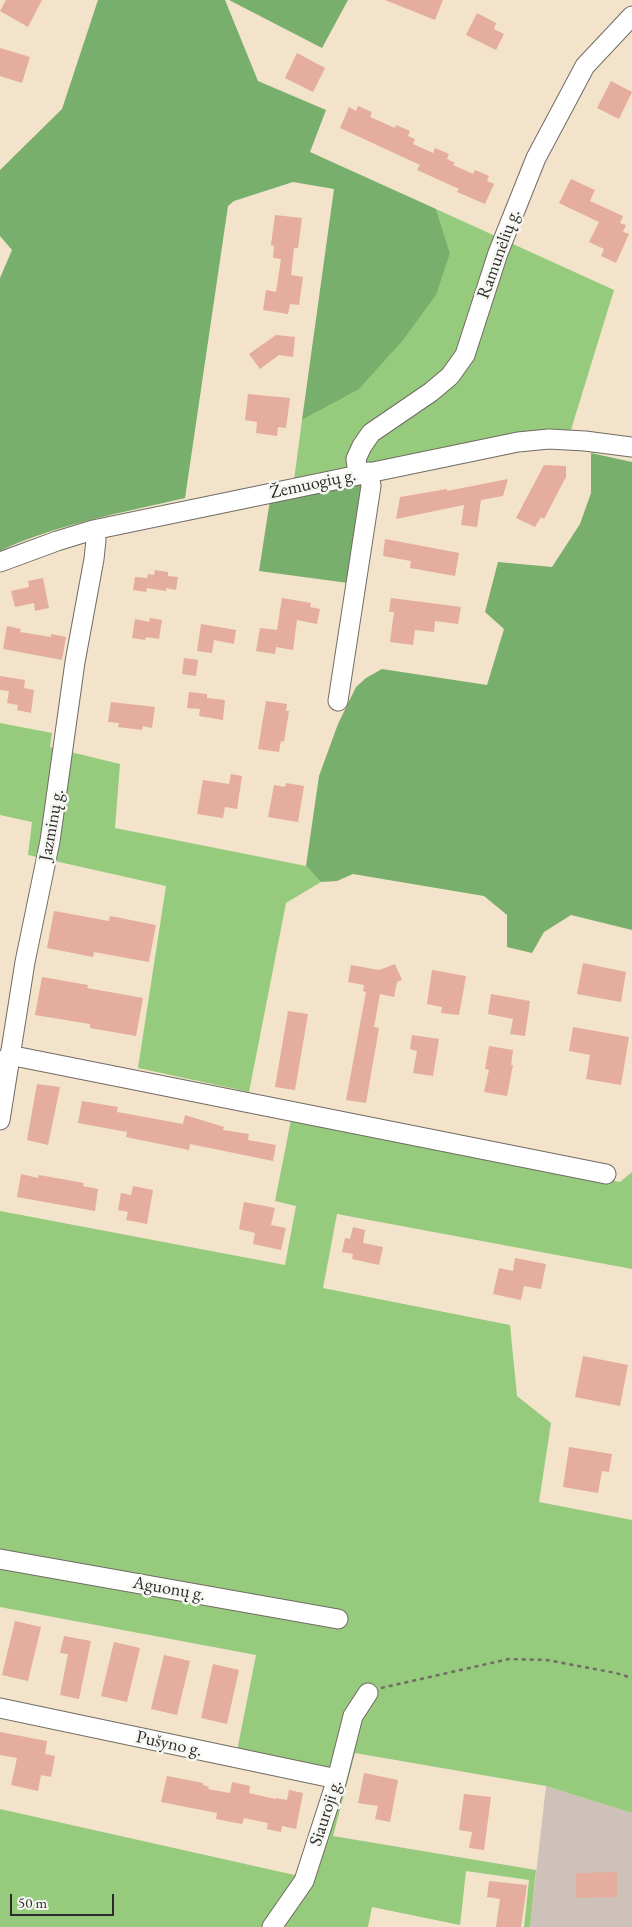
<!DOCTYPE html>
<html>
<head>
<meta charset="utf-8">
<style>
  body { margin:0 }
  #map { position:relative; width:632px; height:1927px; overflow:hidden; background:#f2e3ca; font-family:"EB Garamond",serif }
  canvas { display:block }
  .scale { position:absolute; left:10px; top:1894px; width:104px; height:22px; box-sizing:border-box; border:2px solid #2b2b2b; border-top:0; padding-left:6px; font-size:15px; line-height:18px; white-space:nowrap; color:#2b2b2b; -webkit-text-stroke:4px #f6f6f2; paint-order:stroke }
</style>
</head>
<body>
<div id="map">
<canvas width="632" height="1927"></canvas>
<div class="scale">50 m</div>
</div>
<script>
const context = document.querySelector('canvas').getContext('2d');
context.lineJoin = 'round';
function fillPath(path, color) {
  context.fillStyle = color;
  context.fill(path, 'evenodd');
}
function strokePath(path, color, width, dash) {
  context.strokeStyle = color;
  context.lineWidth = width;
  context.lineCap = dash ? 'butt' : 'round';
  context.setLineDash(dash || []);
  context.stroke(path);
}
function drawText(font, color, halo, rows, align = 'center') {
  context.font = font + ' "EB Garamond",serif';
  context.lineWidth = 5;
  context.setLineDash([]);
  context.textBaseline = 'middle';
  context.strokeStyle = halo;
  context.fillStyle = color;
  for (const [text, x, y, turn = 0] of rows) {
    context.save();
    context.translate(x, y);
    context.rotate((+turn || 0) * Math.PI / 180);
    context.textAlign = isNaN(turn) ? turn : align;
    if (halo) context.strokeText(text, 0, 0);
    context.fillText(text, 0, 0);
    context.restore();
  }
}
fillPath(new Path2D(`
  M546 1786 632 1813V1927H530Z`), '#cec1b9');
fillPath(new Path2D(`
  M436 209 614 290 570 433 294 480 302 420 358 390 450 253Z
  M0 723 52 733 50 747 120 764 115 828 306 866 321 882 286 903 249 1092 138 1068 166 886 28 855 32 822 0 815Z
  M291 1120 620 1182 632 1172V1269L337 1214 323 1288 510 1325 517 1396 551 1423 539 1502 632 1520V1813L546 1786 355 1753 333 1836 536 1870 530 1927H524L529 1880 466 1871 460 1925 372 1907 368 1927H0V1809L299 1876 334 1772 237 1751 256 1655 0 1607V1211L285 1265 296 1206 275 1201Z`), '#96cb7d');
fillPath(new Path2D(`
  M98 0H225L258 81 326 110 310 152 436 209 450 253 436 295 403 340 358 390 302 420 334 189 293 182 234 201 228 206 185 498C126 512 53 525 0 551V278L12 250 0 236V170L62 109Z
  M229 0H348L322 48Z
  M591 453 632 462V930L571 915 544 932 532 953 507 947V915L484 896 353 874 337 881 321 882 306 866 319 776 338 724 356 687 366 678 382 669 487 685 504 629 485 612 498 562 552 567 580 524 591 493Z
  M362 482 348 583 259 571 270 500Z`), '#78af6c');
fillPath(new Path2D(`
  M6 0H42L28 27 0 11Z
  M385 0H443L435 20Z
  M477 13 496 23 494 29 504 34 496 50 466 35Z
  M0 48 30 57 22 83 0 76Z
  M297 53 325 68 313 92 285 78Z
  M611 81 632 92 619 119 597 108Z
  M358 106 372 112 370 117 395 128 396 125 410 131 408 136 415 139 413 144 433 153 435 148 449 154 447 159 455 163 453 165 473 174 475 170 489 176 487 181 494 184 485 204 457 192 459 189 417 170 420 165 340 128 349 107 356 111Z
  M571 179 595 190 590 201 623 216 620 223 626 225 623 232 629 234 616 263 601 256 604 249 589 242 599 222 559 203Z
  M275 215 302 218 298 248H294L291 275 303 277 299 305 290 304 288 314 263 310 266 290 276 292 281 259 273 258 274 246 271 245Z
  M276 335 295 337 293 357 279 355 260 369 249 354Z
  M248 394 290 398 286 428 278 427 277 436 256 433 257 422 245 420Z
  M544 465 566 466V477L544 519 541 517 535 527 516 518Z
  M508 479 503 496 481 500 477 527 461 525 464 505 396 519 400 497 447 489V491Z
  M385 539 459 553 455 576 410 568 411 561 383 556Z
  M155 570 168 572V576L178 577 176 590 166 588V591L147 588 146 592 133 590 135 577 147 578 148 574 154 575Z
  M43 578 49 608 35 611 34 603 15 607 11 591 29 587 28 581Z
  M282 598 311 603 310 607 320 609 317 624 297 620 293 650 276 647 275 654 256 651 260 628 277 630Z
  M391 598 461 607 458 624 435 621 434 632 415 630 413 645 390 642 394 612H389Z
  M150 618 162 620 159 639 146 637 145 640 132 638 135 619 149 622Z
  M201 624 236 630 234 644 214 640 212 653 197 651Z
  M7 626 21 629 20 632 51 637V634L66 637 62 660 3 649Z
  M184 658 198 660 196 676 182 674Z
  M0 676 25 680 24 688 34 690 31 713 17 710 18 705 7 703 9 691 0 690Z
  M189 692 207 694V698L225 700 223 720 199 716 200 709 187 708Z
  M266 701 287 704 286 711H289L284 742 281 741 279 752 258 749Z
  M111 702 155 707 152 728 143 726 142 730 118 727 119 723 108 722Z
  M231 774 242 776 237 809 225 807 223 818 197 814 203 780 229 784Z
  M286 783 304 786 298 822 268 817 274 785 285 787Z
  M54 911 109 921 110 916 156 925 149 962 94 952 93 957 47 948Z
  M583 963 626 972 621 1002 577 994Z
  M395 964 402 980 397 982 394 997 380 994 374 1027 379 1028 366 1103 346 1100 366 992 363 991 364 985 348 982 351 965 379 970Z
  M432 970 466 976 459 1015 441 1013 442 1007 427 1004Z
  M42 977 88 985 87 988 143 998 136 1036 90 1028V1024L35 1015Z
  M491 994 530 1001 525 1036 510 1034 513 1019 488 1014Z
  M288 1011 308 1014 295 1090 275 1087Z
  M573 1027 629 1037 621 1085 586 1079 590 1055 569 1051Z
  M412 1035 439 1039 433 1076 413 1073 417 1051 410 1049Z
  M489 1046 513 1050 511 1065H513L507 1096 484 1092 489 1070 485 1069Z
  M37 1084 60 1087 48 1145 27 1140Z
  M82 1101 118 1107 117 1112 183 1124 185 1115 224 1127 223 1130 249 1134 248 1140 276 1145 273 1161 190 1144 189 1150 126 1137 127 1132 78 1123Z
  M21 1174 38 1178 39 1175 84 1183 83 1186 98 1189 95 1211 17 1197Z
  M133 1186 153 1190 147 1224 126 1220 128 1212 118 1210 121 1193 131 1195Z
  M244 1202 275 1208 271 1225 286 1228 281 1250 253 1244 255 1233 239 1229Z
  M353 1227 365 1230 363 1243 383 1247 379 1265 352 1259 353 1254 342 1252 345 1238 350 1239Z
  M515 1258 546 1264 541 1289 524 1286 521 1300 493 1294 499 1268 513 1271Z
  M583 1356 628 1365 620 1406 575 1397Z
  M569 1447 612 1454 609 1472 602 1471 598 1493 563 1487Z
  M15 1621 41 1627 28 1681 2 1675Z
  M64 1636 91 1641 79 1699 60 1695 68 1654 60 1653Z
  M114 1642 140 1648 127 1702 101 1696Z
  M164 1655 190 1661 177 1715 151 1709Z
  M213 1664 239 1670 227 1724 201 1718Z
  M0 1732 47 1741 45 1754 55 1756 51 1777 41 1775 38 1791 11 1785 17 1758 0 1755Z
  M364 1773 398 1780 390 1822 375 1819 378 1806 358 1803Z
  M167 1776 203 1783V1785L209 1787 208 1789 230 1793 232 1782 250 1786 249 1793 275 1799 276 1798 287 1800 289 1790 303 1793 296 1829 282 1826 281 1832 267 1829 268 1823 244 1818 242 1824 216 1819 217 1813 161 1802Z
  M464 1794 491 1797 484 1850 469 1848 472 1832 459 1830Z
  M617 1872V1897L576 1898V1873Z
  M489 1881 527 1885 521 1927H496L500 1899 487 1897Z`), '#e4ad9e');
const minor = new Path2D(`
  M358 474 356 459 362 446 371 433 431 392 450 376 465 355 498 253 536 158 585 66 632 16
  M0 562 57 541 93 530 518 442 549 439 585 441 632 447
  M338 701 371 486 369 472
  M9 1055 606 1174
  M0 1120 25 962 50 841 75 662 94 559 96 540 93 530
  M0 1559 338 1619
  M0 1708 337 1779
  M272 1927 304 1881 337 1779 353 1716 368 1693`);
strokePath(minor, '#716b63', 21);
strokePath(new Path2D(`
  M381 1688 509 1659 547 1660 616 1673 632 1678`), '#716b63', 2.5, [4, 4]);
strokePath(minor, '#fff', 19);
drawText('18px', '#2b2b2b', '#f6f6f2', [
  ["Ramunėlių g.",499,254,-70],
  ["Žemuogių g.",313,484,-12],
  ["Jazminų g.",52,825,-80],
  ["Aguonų g.",169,1589,10],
  ["Pušyno g.",169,1744,12],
  ["Siauroji g.",326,1813,-72]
]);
</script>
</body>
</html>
